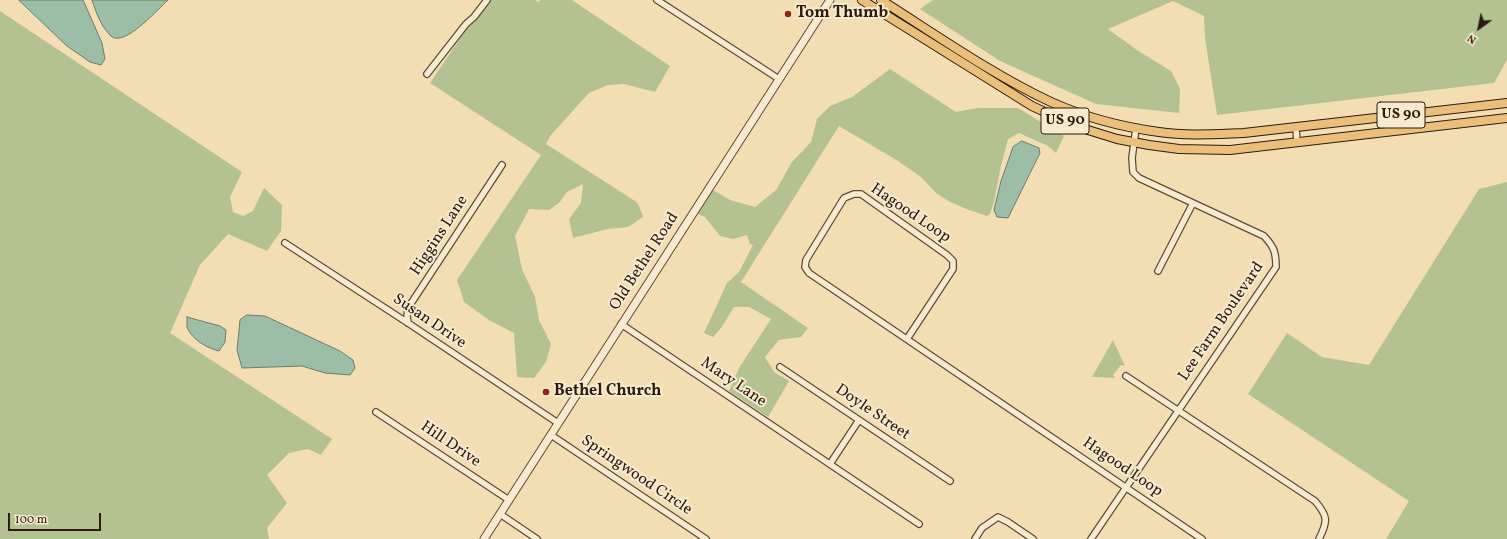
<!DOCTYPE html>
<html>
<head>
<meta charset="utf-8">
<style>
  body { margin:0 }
  #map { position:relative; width:1507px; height:539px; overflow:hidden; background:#f3deb3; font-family:Vollkorn,serif }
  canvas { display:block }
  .north { position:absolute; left:1459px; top:8px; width:40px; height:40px; -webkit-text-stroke:3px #f7eace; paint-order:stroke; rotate:213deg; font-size:11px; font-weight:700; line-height:16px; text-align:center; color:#2b1b10 }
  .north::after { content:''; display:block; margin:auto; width:14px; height:18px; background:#2b1b10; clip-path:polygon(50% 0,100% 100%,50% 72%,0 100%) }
  .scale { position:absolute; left:8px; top:513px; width:93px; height:18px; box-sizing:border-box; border:2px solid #2b1b10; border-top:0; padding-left:5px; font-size:12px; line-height:14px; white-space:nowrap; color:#2b1b10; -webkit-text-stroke:3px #f7eace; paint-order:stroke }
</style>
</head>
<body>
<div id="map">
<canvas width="1507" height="539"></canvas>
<div class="north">N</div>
<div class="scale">100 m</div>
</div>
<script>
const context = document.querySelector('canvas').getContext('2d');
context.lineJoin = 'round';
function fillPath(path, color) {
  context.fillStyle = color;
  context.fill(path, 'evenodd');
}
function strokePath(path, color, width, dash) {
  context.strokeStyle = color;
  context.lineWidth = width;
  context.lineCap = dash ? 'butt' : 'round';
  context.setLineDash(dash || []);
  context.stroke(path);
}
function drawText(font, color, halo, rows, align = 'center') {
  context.font = font + ' Vollkorn,serif';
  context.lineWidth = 4;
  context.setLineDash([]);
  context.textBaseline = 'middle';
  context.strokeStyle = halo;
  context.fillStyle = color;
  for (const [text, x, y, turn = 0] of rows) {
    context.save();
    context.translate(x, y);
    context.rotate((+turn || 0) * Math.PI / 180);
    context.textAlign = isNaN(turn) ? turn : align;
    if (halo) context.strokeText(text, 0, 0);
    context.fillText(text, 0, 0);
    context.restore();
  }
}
fillPath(new Path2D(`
  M490 0H535L538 2 540 0H572L670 66 655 92 624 84 608 85 589 93 551 135 546 144 635 201 638 204 643 217 628 227 608 229 573 238 569 219 581 203 583 184 567 192 559 203 549 210 529 209 515 236 522 269 535 297 539 320 551 344 546 362 534 378 517 377 514 333 489 320 464 302 457 280 541 155 430 83 467 28 477 19Z
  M933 0H1507V60L1494 83 1217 115 1205 38 1204 16 1173 1 1108 29 1137 50 1171 71 1180 89 1179 113 1096 104 1000 61 920 9Z
  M0 11 242 172 230 197 233 212 243 216 253 211 264 188 282 205 281 231 267 251 228 234 200 265 170 333 332 439 321 455 308 449 289 453 267 475 287 503 267 528 269 539H0Z
  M890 69 956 112 977 108H1018L1064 136 1056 153 1048 146 1019 133 1008 139 1001 166 994 202 990 214 987 216 969 210 950 202 936 193 921 177 898 161 839 126 741 282 808 328 801 337 779 340 765 357 774 372 789 381 768 417 729 391 739 368 771 319 749 307H734L721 328 713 337 704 333 727 283 739 272 753 245 750 244 747 235 733 239 720 236 705 217 696 213 710 191 713 190 730 200 755 207 776 190 792 162 811 142 817 119 830 106 852 97Z
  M1507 182V539H1386L1409 501 1248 394 1287 333 1322 357 1369 365 1479 189Z
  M1113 340 1125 366 1121 365 1113 375 1115 378 1092 377Z`), '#b4c291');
const water = new Path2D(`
  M19 0H83L102 43 105 59 101 65 90 62 67 46Z
  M92 0H168C158 9 124 48 111 36 101 27 96 12 92 0Z
  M1022 141 1039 148 1040 153 1008 218 997 217 994 210 1001 181 1013 147Z
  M247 315 265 316 340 351 353 360 355 368 350 375 325 373 302 366 242 368 237 350 240 320Z
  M187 317 220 326 226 330 225 342 219 351C207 348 192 340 187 327 187 324 187 320 187 317Z`);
fillPath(water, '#9cbda8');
strokePath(water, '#6f7c6b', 1);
const minor = new Path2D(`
  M657 0 779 79
  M427 74 466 24 474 17 487 0
  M1296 128 1297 143
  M285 243 408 323 558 423
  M1158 271 1193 203
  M408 323 407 317 408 308 502 165
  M621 324 919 524
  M907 339 953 269V261L947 255 861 194H854L844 198 806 260 805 267 809 273 1202 539
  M780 367 950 481
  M1126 376 1315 501C1328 516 1328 521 1319 539
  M376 412 509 500
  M551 435 706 539
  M830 464 859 420
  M500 514 537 539
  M975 539 982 528 998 517 1008 522 1033 539
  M1091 539 1276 267C1276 252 1274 247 1264 236L1139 178 1133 172 1132 158 1136 128`);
const tertiary = new Path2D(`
  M484 539 830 0`);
const primary = new Path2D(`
  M862 0 1032 106 1075 126 1117 139 1149 145 1179 149 1230 150 1507 118
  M881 0C935 34 993 75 1051 102 1084 117 1122 127 1159 132 1187 136 1215 134 1244 133L1507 103`);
strokePath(minor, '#5d4c39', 8);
strokePath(tertiary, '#5d4c39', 9);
strokePath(primary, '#2b1b10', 10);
strokePath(minor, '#f7eace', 5.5);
strokePath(tertiary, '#f7eace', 7);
strokePath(primary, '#eabf7a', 8);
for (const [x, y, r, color] of [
  [788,14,4,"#8f2418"],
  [546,392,4,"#8f2418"]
]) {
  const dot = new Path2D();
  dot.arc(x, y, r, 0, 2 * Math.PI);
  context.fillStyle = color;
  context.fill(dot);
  strokePath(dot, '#f7eace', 1.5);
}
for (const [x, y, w] of [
  [1401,115,48],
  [1065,121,48]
]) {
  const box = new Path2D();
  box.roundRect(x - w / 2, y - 13, w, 26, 3);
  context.fillStyle = '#f7eace';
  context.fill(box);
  strokePath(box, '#2b1b10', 1);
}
drawText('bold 15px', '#2b1b10', null, [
  ["US 90",1401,115],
  ["US 90",1065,121]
]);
drawText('bold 16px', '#2b1b10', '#f7eace', [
  ["Tom Thumb",796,14],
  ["Bethel Church",554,392]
], 'left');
drawText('16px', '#2b1b10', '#f7eace', [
  ["Hagood Loop",910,214,34],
  ["Higgins Lane",440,236,-57],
  ["Old Bethel Road",645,262,-57],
  ["Susan Drive",429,322,34],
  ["Lee Farm Boulevard",1222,322,-56],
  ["Mary Lane",733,383,34],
  ["Doyle Street",872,413,34],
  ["Hill Drive",450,445,34],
  ["Hagood Loop",1122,468,34],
  ["Springwood Circle",636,476,34]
]);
</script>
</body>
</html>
